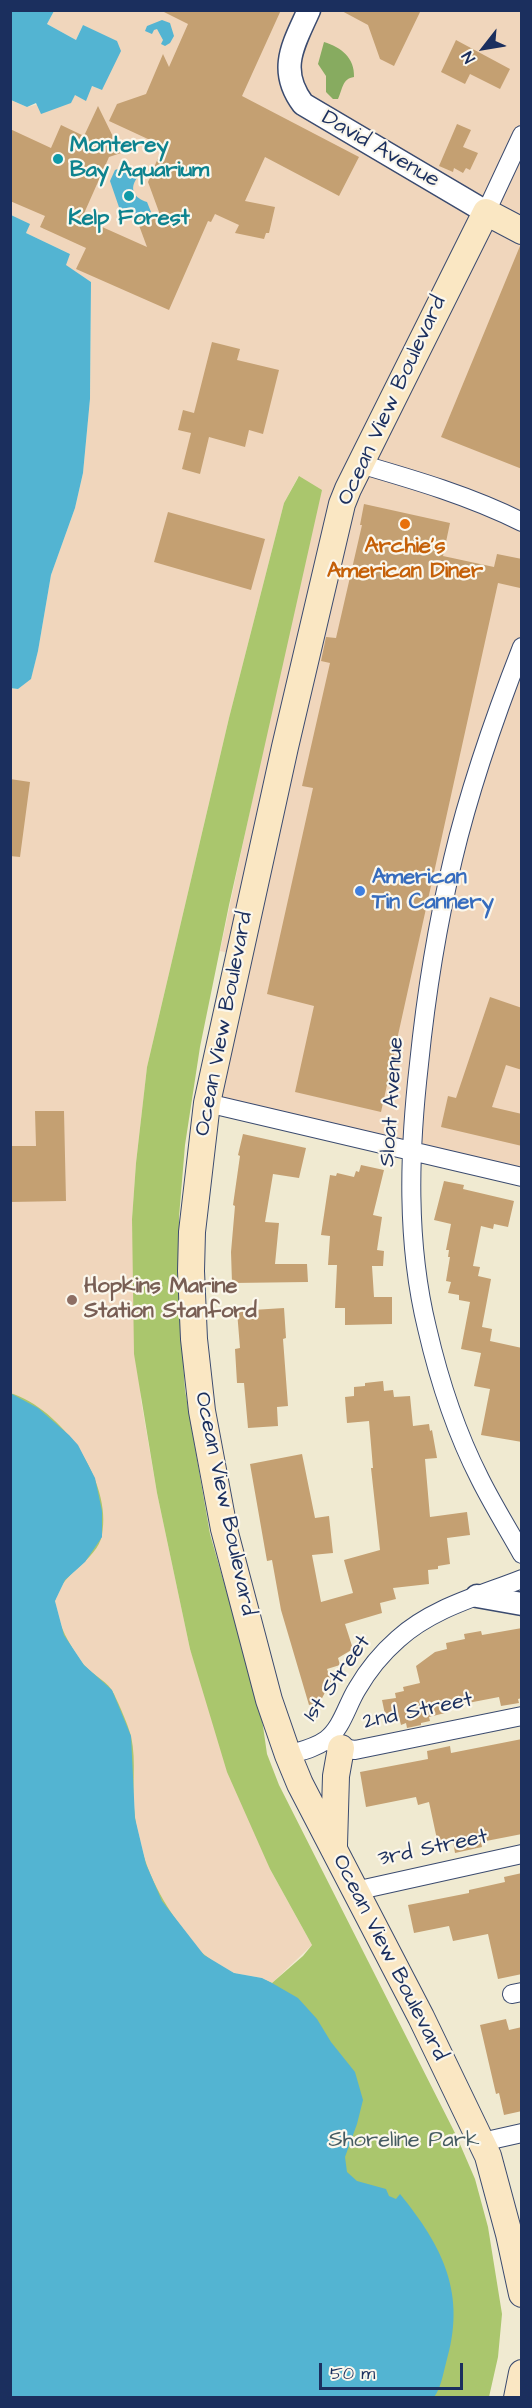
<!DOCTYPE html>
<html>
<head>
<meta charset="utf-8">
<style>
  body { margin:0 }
  #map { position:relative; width:532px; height:2408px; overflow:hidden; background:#f0ead1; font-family:"Architects Daughter",sans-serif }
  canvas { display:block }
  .frame { position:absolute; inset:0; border:12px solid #1b2f5e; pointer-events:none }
  .north { position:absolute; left:454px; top:18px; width:60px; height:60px; -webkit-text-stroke:4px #fbf7ec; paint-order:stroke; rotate:239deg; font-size:16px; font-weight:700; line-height:24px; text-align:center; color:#1b2f5e }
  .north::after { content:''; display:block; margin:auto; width:21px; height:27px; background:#1b2f5e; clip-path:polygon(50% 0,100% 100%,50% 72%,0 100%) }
  .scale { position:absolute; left:319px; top:2363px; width:144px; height:27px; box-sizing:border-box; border:3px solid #1b2f5e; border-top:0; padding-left:8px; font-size:18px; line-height:21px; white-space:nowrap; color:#1b2f5e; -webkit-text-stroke:4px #fbf7ec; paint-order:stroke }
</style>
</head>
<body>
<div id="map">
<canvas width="532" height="2408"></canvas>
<div class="frame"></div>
<div class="north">N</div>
<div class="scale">50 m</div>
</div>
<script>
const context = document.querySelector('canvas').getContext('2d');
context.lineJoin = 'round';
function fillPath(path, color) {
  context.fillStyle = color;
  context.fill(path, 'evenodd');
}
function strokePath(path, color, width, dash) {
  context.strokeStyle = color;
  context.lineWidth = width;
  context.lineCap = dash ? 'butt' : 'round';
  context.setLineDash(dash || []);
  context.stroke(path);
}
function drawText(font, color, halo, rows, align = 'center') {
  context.font = font + ' "Architects Daughter",sans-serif';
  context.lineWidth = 4.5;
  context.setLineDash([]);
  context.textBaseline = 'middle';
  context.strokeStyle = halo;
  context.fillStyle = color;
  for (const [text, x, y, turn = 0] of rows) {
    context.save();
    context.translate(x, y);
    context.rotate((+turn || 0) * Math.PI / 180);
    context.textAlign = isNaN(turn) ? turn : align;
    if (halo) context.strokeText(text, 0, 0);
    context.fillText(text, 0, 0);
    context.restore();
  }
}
fillPath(new Path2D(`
  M54 11H521V1170L207 1103 238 955 220 951 266 735 298 477 284 503 229 718 147 1067 136 1163 132 1219 141 1400 157 1493 190 1649 270 1869 312 1945 272 1983 262 1978 234 1973 203 1955 162 1901 146 1864 135 1818 131 1736 112 1690 84 1665 64 1635 55 1601 65 1580 85 1562 38 1408 11 1393V688L18 689 31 678 38 651 51 575 75 508 83 473 90 399 91 323V282L65 265 70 254 26 233 29 224 11 215V100L27 107 75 95 92 86 102 90 83 25 76 40 47 24Z`), '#f0d6bc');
fillPath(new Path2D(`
  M299 476 322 490 229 905 200 1047 185 1145 179 1217V1300L185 1390 210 1534 261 1712 267 1754 279 1785 456 2135 475 2179 488 2227 502 2314 498 2357 489 2397H11L10 1393C61 1408 113 1482 102 1535 97 1561 59 1574 55 1601 53 1616 74 1654 85 1666 93 1675 109 1682 114 1694 120 1707 127 1722 131 1736 137 1762 131 1791 135 1817 140 1857 156 1893 180 1925 188 1934 196 1949 206 1956 214 1962 224 1969 233 1973 245 1978 259 1976 272 1983L303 1956 312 1945 270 1869 227 1772 190 1649 157 1493 134 1354 132 1219 136 1163 147 1067 229 718 284 503Z`), '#aac66d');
fillPath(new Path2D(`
  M324 42C341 47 355 58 354 77 342 79 343 88 338 99H333L326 92V76L318 64Z`), '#87ab60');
fillPath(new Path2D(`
  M11 10 54 11 47 24 76 40 83 25 117 41 121 51 102 90 92 86 86 101 75 95 71 103 41 114 36 103 27 107 11 100Z
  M162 20 170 23 174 36 170 43 165 46 161 44 163 40 157 29 154 30 152 34 145 31 147 26Z
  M126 166 135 170 137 178C129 189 134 198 147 202L151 212 145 219 144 217 137 220 121 213 110 181 115 170Z
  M11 215 30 224 26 233 70 254 66 265 91 282 90 399 83 473 75 508 51 575 38 651 31 679 18 689 10 688Z
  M10 1393 38 1408 69 1435 78 1445 95 1478 102 1511V1537L85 1562 65 1580 55 1601 64 1635 84 1665 112 1690 131 1736 135 1818 146 1864 162 1901 204 1955 234 1973 262 1978 272 1983 298 1998 317 2019 331 2042 355 2072 363 2100 357 2124 345 2157 347 2172 357 2181 386 2189 389 2196 396 2199 400 2194C443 2247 467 2294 446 2363 443 2374 441 2388 434 2397H11Z`), '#53b4d2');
fillPath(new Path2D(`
  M160 10H281L242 96 359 157 339 196 265 157 245 201 275 207 269 233H266L264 239 235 233 239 225 215 214 211 222 208 221 169 310 76 269 86 248 40 227 45 216 10 201V129L51 148 61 125 84 136 98 106 121 153 109 157 82 218 147 247 137 220 159 212 148 182 163 146 109 121 117 104 146 94 163 54 169 67 188 24Z
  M340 10H421L394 66 380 59 368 25Z
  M456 40 510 69 500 89 470 74 465 84 441 72Z
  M457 124 471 130 463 147 478 153 470 170 466 168 463 173 454 168 453 172 439 166Z
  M520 246H522V469L441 437Z
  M212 342 240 349 237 360 279 370 263 434 249 430 245 447 209 437 200 474 182 469 191 433 178 430 183 410 194 413Z
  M364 504 450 523 443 556 494 567 497 554 522 559 520 588 498 583 381 1112 295 1092 314 1006 267 994 313 788 302 786 330 663 321 661 326 637 336 638 362 525H360Z
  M168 512 265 539 251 590 154 562Z
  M10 779 30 782 20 857 10 856Z
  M490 997 522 1008V1070L506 1065 492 1107 522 1114V1146L441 1127 448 1096 456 1098Z
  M35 1111H64L66 1201 10 1202V1146H36Z
  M243 1134 306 1148 299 1178 273 1174 265 1222 279 1223 275 1264H307L308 1282 232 1283 231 1252 235 1206 233 1205 240 1156 238 1155Z
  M361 1165 384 1170 373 1215 382 1217 377 1250 384 1251 383 1266H372L374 1297H392V1324L345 1325V1308H335L337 1265H328L330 1236 321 1235 330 1175 336 1176 337 1173 354 1177 356 1171 359 1172Z
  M444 1181 464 1185 463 1189 514 1201 508 1227 494 1224 493 1229 481 1226 473 1266 480 1267 478 1276 491 1279 482 1327 492 1329 490 1341 522 1348V1442L481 1435 490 1389 474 1386 481 1353 461 1349 470 1302 459 1300V1295L448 1293 451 1282 446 1281 450 1257H448L449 1250H446L451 1224 434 1220Z
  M284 1308 286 1338 283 1339 288 1406 277 1407 278 1426 248 1428 244 1383H237L235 1349 240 1348 237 1311Z
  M383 1381 384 1391 393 1390 394 1397 410 1396 413 1426 429 1424 430 1431 432 1430 437 1458 425 1459 430 1517 467 1512 470 1535 447 1538 450 1564 438 1566V1569L428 1570 429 1584 393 1588 396 1599 380 1603 382 1613 345 1624 353 1649 338 1658 340 1665 327 1669 331 1681 320 1702 309 1705 281 1610 272 1560 267 1561 250 1464 302 1454 315 1518 329 1516 333 1553 312 1555 321 1602 353 1593 344 1560 380 1550 371 1468H373L369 1421 347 1423 345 1397 354 1396V1387L365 1386V1383Z
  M522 1628V1698L518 1699 519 1703 501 1706 499 1697 447 1707 449 1712 429 1717 430 1721 421 1723V1725L407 1728 406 1723 401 1725 399 1717 386 1719 382 1700 396 1698 395 1693 404 1691 403 1687 420 1683 416 1666 435 1652 447 1649 446 1643 465 1639 464 1634 481 1631 482 1635Z
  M522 1739V1834L481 1842 482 1847 455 1853 453 1841 438 1844 429 1802 418 1805 416 1797 366 1807 360 1772 428 1759 427 1751 450 1746 451 1753Z
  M522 1873V1974L498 1979 488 1934 453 1941 449 1926 414 1933 408 1905 469 1893V1890L505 1882 504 1877Z
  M506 2019 509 2030 522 2027V2111L504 2115 499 2093 496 2094 480 2025Z`), '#c4a072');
const minor = new Path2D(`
  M486 212 522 135
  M360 464C415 480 470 496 522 522
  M522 647C495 716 470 787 453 859 437 926 426 995 419 1064 409 1151 406 1242 427 1328 439 1380 456 1432 480 1479 493 1505 508 1529 522 1554
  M207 1103 522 1177
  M331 1742 341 1748 355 1750 522 1716
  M288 1755C301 1751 315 1748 326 1740 342 1728 347 1705 357 1689 368 1670 382 1653 398 1639 432 1608 479 1596 522 1579
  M355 1891 522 1854
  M512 1994 522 1992
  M482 2142 522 2133`);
const tertiary = new Path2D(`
  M309 10C294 44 277 69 303 104L486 212
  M477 1596 522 1604`);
const secondary = new Path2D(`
  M522 231 486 212 348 489 342 504 285 747 207 1103 192 1232 191 1271 194 1339 202 1411 224 1529 269 1700 288 1755 300 1784 421 2017 488 2156 509 2234 522 2294
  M334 1845 336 1776 341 1748
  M517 2398 522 2373`);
strokePath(minor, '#3b4b6f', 20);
strokePath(tertiary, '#3b4b6f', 25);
strokePath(secondary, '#3b4b6f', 28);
strokePath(minor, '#fff', 18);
strokePath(tertiary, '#fff', 22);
strokePath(secondary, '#fae7c3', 26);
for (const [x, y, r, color] of [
  [58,159,6,"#0f9aa8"],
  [129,196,6,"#0f9aa8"],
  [405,524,6,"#e8710a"],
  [360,891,6,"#3f7fe0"],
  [72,1300,6,"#8d6e63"]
]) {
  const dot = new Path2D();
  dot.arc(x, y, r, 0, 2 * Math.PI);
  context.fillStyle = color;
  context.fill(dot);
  strokePath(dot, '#fbf7ec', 2);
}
drawText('bold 22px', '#0d838f', '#fbf7ec', [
  ["Monterey",70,146],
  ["Bay Aquarium",70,171],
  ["Kelp Forest",129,219,"center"]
], 'left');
drawText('22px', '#1b2f5e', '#fbf7ec', [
  ["David Avenue",380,150,30],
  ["Ocean View Boulevard",393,401,-65],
  ["Ocean View Boulevard",225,1024,-79],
  ["Sloat Avenue",393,1102,-86],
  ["Ocean View Boulevard",224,1504,78],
  ["1st Street",338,1679,-55],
  ["2nd Street",418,1712,-12],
  ["3rd Street",433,1849,-12],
  ["Ocean View Boulevard",389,1958,63]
]);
drawText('bold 22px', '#c56008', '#fbf7ec', [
  ["Archie's",405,547],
  ["American Diner",405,572]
]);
drawText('bold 22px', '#366cbe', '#fbf7ec', [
  ["American",372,878],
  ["Tin Cannery",372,903]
], 'left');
drawText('bold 22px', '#785e54', '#fbf7ec', [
  ["Hopkins Marine",84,1287],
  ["Station Stanford",84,1312]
], 'left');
drawText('22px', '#465c62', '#fbf7ec', [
  ["Shoreline Park",404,2141]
]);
</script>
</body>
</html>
